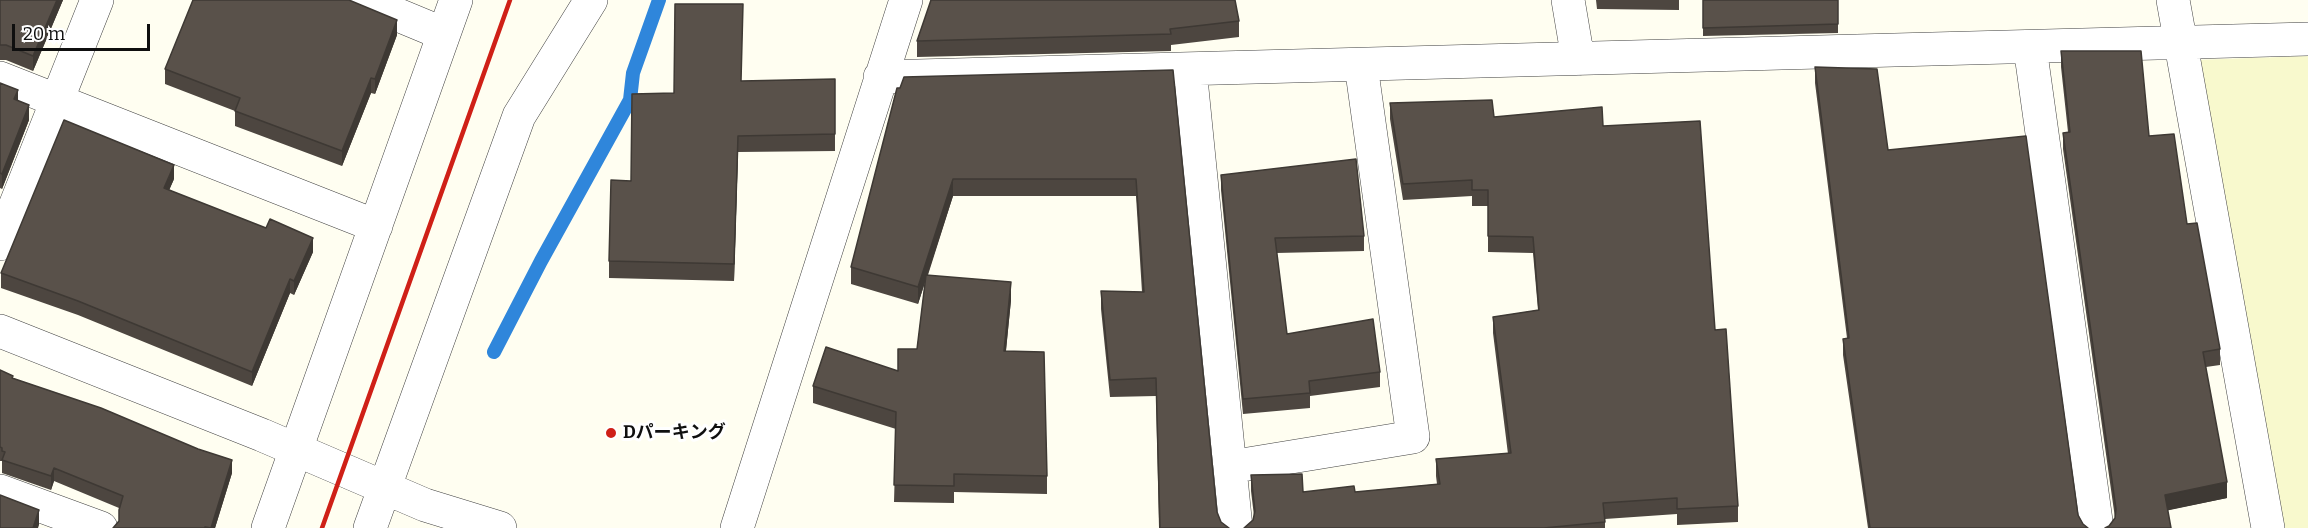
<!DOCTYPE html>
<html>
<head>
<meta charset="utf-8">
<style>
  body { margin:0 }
  #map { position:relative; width:2308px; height:528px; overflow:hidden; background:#fffef1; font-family:Bitter,serif }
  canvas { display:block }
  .scale { position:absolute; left:12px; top:24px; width:138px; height:27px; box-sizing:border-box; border:3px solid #0f0f0f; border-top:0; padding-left:8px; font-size:18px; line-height:21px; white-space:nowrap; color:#0f0f0f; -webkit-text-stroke:4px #fff; paint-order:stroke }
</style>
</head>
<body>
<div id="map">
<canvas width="2308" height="528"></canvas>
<div class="scale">20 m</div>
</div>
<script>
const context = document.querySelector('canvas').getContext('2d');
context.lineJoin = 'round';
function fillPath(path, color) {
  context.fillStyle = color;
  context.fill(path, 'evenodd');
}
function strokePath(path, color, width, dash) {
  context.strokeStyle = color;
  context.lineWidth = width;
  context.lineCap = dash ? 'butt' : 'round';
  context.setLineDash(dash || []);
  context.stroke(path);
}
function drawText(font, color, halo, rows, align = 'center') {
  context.font = font + ' Bitter,"Noto Sans JP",serif';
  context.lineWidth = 6;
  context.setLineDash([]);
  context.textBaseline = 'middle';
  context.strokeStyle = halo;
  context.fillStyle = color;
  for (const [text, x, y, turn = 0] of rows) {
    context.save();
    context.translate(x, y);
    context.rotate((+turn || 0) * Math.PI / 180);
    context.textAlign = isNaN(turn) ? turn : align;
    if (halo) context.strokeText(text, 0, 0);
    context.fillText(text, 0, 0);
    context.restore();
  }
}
fillPath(new Path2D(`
  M2308 56V528H2277L2195 60Z`), '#f8f9cd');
strokePath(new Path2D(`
  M494 352 541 261 630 100 633 73 659 0`), '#2f86db', 14);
const minor = new Path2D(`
  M362 0 444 34
  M1568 0 1578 59
  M2173 0 2268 528
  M2030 47 2097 528
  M1190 69 1236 528
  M880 77 2308 39
  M0 78 376 226
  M0 244 97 0
  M0 331 262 435 425 505 500 528
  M1230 467 1413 437 1361 65
  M0 491 101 528
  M268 528 456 0
  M370 528 519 116 591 0
  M737 528 906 0`);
strokePath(minor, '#424242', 34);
strokePath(minor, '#fff', 33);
strokePath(new Path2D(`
  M322 528 510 0`), '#cf2017', 4.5);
fillPath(new Path2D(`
  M0 0H63L33 71 6 60H0Z
  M1596 0H1679V10L1597 9Z
  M1703 0H1838V33L1703 36Z
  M1239 21V37L1171 45V51L917 57V41Z
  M397 35 375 94 371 93 342 166 235 126V111L165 84V69Z
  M2061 51 2149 136 2187 224 2220 349V365L2206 367 2227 498 2168 510 2109 526 2115 518 2063 149V133L2068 132 2061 67Z
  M1815 67 1888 150 2083 524 2088 528H1868L1843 355V339L1847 338 1815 83Z
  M1173 70 1217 512 1221 522 1229 528H1159L1156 396 1110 397 1101 309V291L1142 292 1136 196H953L928 275 1011 300 1006 351 1047 476V494L954 492V503L894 502 896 429 813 403V386L898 371 917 349 925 282 918 304 851 284V267L897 88Z
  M835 79V151L738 152 734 281 609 278V261L631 181 741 81Z
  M0 83 18 100 29 120 2 189 0 188Z
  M1390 103 1494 117 1603 126 1715 330 1738 506V522L1677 525V514L1605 519V528H1244L1253 520 1254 516 1251 491V475L1303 492H1355L1437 484 1436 476V459L1508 454 1493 333V317L1538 310 1533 253 1488 252V206H1472V196L1403 200 1390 119Z
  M1221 175 1364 236V251L1276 253 1287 334 1380 372V387L1310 396V408L1243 414 1221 190Z
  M174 179 169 190 313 252 294 295 290 293 252 386 78 315 1 288V273Z
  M0 370 13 378 232 473 215 528H113L119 521V508L54 481 51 490 2 473V461H0Z`), '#4d4640');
fillPath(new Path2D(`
  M57 0H63L33 71V56Z
  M397 20V35L375 94V79Z
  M371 78V93L342 166V151Z
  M18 90V105L14 99Z
  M29 105V120L2 189V174Z
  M738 136V152L734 281V264Z
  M174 165V179L164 202V188Z
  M953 179V196L918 304V287Z
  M313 238V252L294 295V281Z
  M290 279V293L252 386V372Z
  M1011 282V300L1004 369V351Z
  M232 460V473L215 528H211Z
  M54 468V481L51 490V476Z
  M2227 482V498L2165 511V495Z
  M39 510V525L38 528H33Z`), '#3e3934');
const building = new Path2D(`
  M0 0H57L33 56 6 45H0Z
  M193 0H349L397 20 375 79 371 78 342 151 235 111 240 98 165 69Z
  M931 0H1235L1239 21 1170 29 1171 34 917 41Z
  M1703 0H1838V24L1703 28Z
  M675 4H743L741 81 835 79V134L738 136 734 264 609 261 611 180 631 181 632 94 674 93Z
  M2061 51H2141L2149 136 2174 134 2187 224 2197 223 2220 349 2203 352 2227 482 2165 495 2171 528H2105L2109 526 2115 518 2116 509 2063 133 2070 132Z
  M1815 67 1877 69 1888 150 2026 136 2078 515 2083 524 2088 528H1870L1843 339 1849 338Z
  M1173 70 1217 512 1221 522 1229 528H1160L1156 378 1110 380 1101 291 1144 292 1136 179H953L918 287 851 267 897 88H900L904 77Z
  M0 83 18 90 14 99 29 105 2 174 0 173Z
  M1492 100 1494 117 1602 107 1603 126 1700 121 1715 330 1726 329 1738 506 1677 509V498L1603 503 1605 522 1544 528H1244L1253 520 1255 511 1251 475 1302 474 1303 492 1354 486 1355 492 1440 484 1436 459 1511 453 1493 317 1539 310 1533 237 1488 236V190H1472V180L1403 184 1390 103Z
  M64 120 174 165 164 188 266 228 270 219 313 238 294 281 290 279 252 372 78 301 1 273Z
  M1356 159 1364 236 1275 238 1287 334 1373 319 1380 372 1309 381 1310 393 1243 399 1221 175Z
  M926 275 1011 282 1004 351 1044 352 1047 476 954 474V486L894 485 896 412 813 386 826 347 898 371V349H917Z
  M0 370 13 376 12 378 101 408 198 449 232 460 211 528 205 527 204 528H113L119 521V510L123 496 54 468 51 476 2 460 5 452 2 451V448L0 447Z
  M0 495 39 510 33 528H0Z`);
fillPath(building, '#59514a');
strokePath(building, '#3e3934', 1.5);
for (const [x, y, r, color] of [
  [611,433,6,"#cf2017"]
]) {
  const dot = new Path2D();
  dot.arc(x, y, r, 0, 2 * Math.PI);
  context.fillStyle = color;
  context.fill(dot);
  strokePath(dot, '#fff', 2);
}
drawText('bold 18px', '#0f0f0f', '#fff', [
  ["Dパーキング",623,433]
], 'left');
</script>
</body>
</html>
